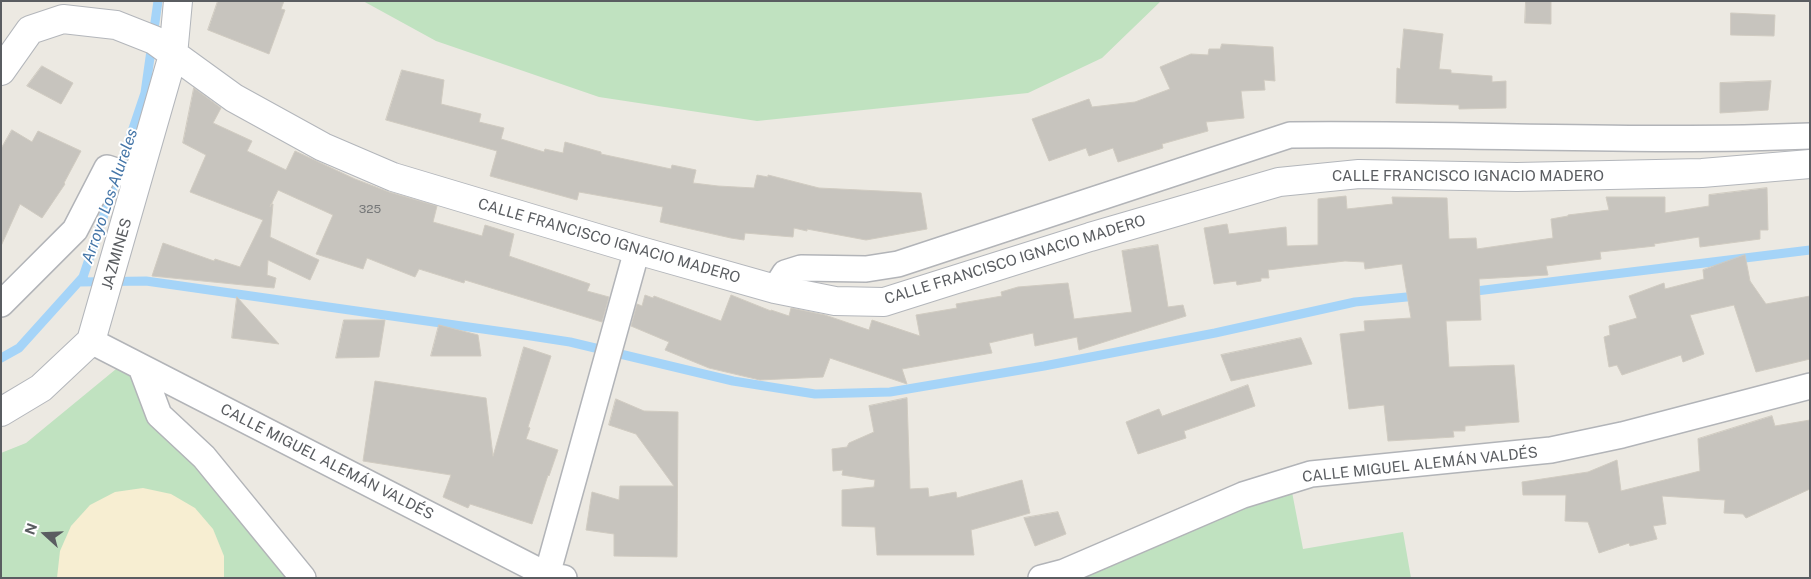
<!DOCTYPE html>
<html>
<head>
<meta charset="utf-8">
<style>
  body { margin:0 }
  #map { position:relative; width:1811px; height:579px; overflow:hidden; background:#ece9e2; font-family:"Public Sans",sans-serif }
  canvas { display:block }
  .frame { position:absolute; inset:0; border:2px solid #5a5d61; pointer-events:none }
  .north { position:absolute; left:20px; top:509px; width:50px; height:50px; -webkit-text-stroke:4px #fff; paint-order:stroke; rotate:290deg; font-size:14px; font-weight:700; line-height:20px; text-align:center; color:#5a5d61 }
  .north::after { content:''; display:block; margin:auto; width:18px; height:22px; background:#5a5d61; clip-path:polygon(50% 0,100% 100%,50% 72%,0 100%) }
</style>
</head>
<body>
<div id="map">
<canvas width="1811" height="579"></canvas>
<div class="frame"></div>
<div class="north">N</div>
</div>
<script>
const context = document.querySelector('canvas').getContext('2d');
context.lineJoin = 'round';
function fillPath(path, color) {
  context.fillStyle = color;
  context.fill(path, 'evenodd');
}
function strokePath(path, color, width, dash) {
  context.strokeStyle = color;
  context.lineWidth = width;
  context.lineCap = dash ? 'butt' : 'round';
  context.setLineDash(dash || []);
  context.stroke(path);
}
function drawText(font, color, halo, rows, align = 'center') {
  context.font = font + ' "Public Sans",sans-serif';
  context.lineWidth = 4;
  context.setLineDash([]);
  context.textBaseline = 'middle';
  context.strokeStyle = halo;
  context.fillStyle = color;
  for (const [text, x, y, turn = 0] of rows) {
    context.save();
    context.translate(x, y);
    context.rotate((+turn || 0) * Math.PI / 180);
    context.textAlign = isNaN(turn) ? turn : align;
    if (halo) context.strokeText(text, 0, 0);
    context.fillText(text, 0, 0);
    context.restore();
  }
}
fillPath(new Path2D(`
  M363 1H1161L1102 58 1028 93 757 121 599 97 436 41Z
  M127 360 159 415 303 578H1V453L26 443Z
  M1292 492 1303 549 1403 532 1411 578H1042L1243 495Z`), '#c0e2c0');
fillPath(new Path2D(`
  M143 488 171 494 195 508 213 529 224 556V578H57L60 551 71 526 90 505 115 492Z`), '#f7eed2');
strokePath(new Path2D(`
  M79 282 146 281 518 334 570 342 733 381 815 394 890 392 1044 366 1215 333 1355 302 1417 296
  M1468 292 1810 250
  M1 358 19 348 83 277 145 93 158 1`), '#a5d4f8', 9);
const building = new Path2D(`
  M218 1H284L281 9 285 10 269 54 208 30Z
  M1526 1H1551V24L1525 23Z
  M1731 13 1775 15 1774 36 1731 35Z
  M1404 29 1443 34 1439 69 1451 70V73L1492 76V82L1506 81V108L1459 109V105L1396 103 1397 68 1400 69Z
  M1222 44 1273 47 1275 81 1264 80 1265 90 1241 91 1244 118 1206 122 1208 131 1162 144 1163 148 1118 162 1113 148 1089 156 1086 148 1049 161 1032 119 1089 99 1092 107 1135 102 1170 89 1160 67 1191 54 1208 55 1209 49H1220Z
  M42 66 73 83 61 104 27 86Z
  M402 70 444 80 441 104 481 114 479 122 504 128 501 139 544 152 545 149 563 153 565 142 601 152V154L671 169 672 165 696 170 693 183 718 186 754 188 757 175 768 177V175L819 188 921 193 927 229 866 240 807 229V231L794 228 793 237 745 233 744 240 731 238 660 222 663 207 579 192 577 200 490 176 497 151 386 120Z
  M1771 81 1768 110 1720 113V83Z
  M194 88 221 108 213 123 252 141 247 151 286 170 295 151 355 179 389 192 437 206 433 222 482 236 485 225 514 234 509 256 590 284 587 291 609 297 602 322 465 280 464 283 419 269 415 277 367 258 363 269 316 254 333 215 278 190 270 207 271 204H273L270 237 319 260 310 280 268 260 267 275 276 278 274 288 152 276 163 243 214 261 215 259 240 267 263 220 190 192 206 155 183 143Z
  M12 130 32 142 38 131 81 151 64 183 65 184 42 218 20 204 1 246V149Z
  M1767 188 1768 230H1760V239L1700 247 1699 237 1654 244 1655 246 1600 252 1601 259 1546 266 1548 275 1479 279 1481 320 1446 321 1449 367 1514 365 1519 422 1465 426V431H1453L1454 437 1388 441 1384 405 1349 409 1340 334 1365 331 1364 321 1411 318 1402 264 1365 269 1364 262 1345 261 1268 270 1269 278H1261V281L1237 285 1236 281 1214 284 1204 228 1227 224 1229 234 1286 227 1287 246 1318 245V199L1346 196 1347 209 1393 204 1392 197 1447 198 1449 239 1476 238 1477 249 1553 238 1551 219 1568 216V215L1609 210 1606 197H1665V213L1709 206V195Z
  M1158 245 1168 307 1183 305 1186 316 1079 350 1077 337 1035 346 1033 333 989 343 992 353 902 369 907 384 830 358 823 377 760 380 709 368 665 350 669 342 631 326 637 304 642 306 645 295 653 298 654 296 721 321 731 295 771 311V310L789 316 791 308 825 315 869 330 872 320 920 336 916 315 957 308 956 304 1002 296 1001 292 1018 287 1068 283 1074 319 1132 312 1122 251Z
  M1745 255 1750 281 1766 304 1810 296V359L1756 372 1734 305 1690 315 1704 354 1683 362 1681 355 1622 375 1617 365 1609 367 1604 337 1610 335 1609 326 1637 318 1629 296 1664 283 1665 289 1704 279 1703 270Z
  M237 297 279 344 232 338Z
  M344 320H385L379 357 336 358Z
  M439 325 478 335 481 356H431Z
  M1301 338 1312 364 1231 381 1221 355Z
  M524 347 551 356 528 427 530 428 526 439 558 450 549 476 548 475 532 524 470 504 468 508 443 497 451 475 363 461 375 381 486 398 493 456Z
  M1248 385 1255 406 1184 431 1186 438 1138 454 1126 422 1159 409 1162 416Z
  M907 398 910 489 928 488 929 497 956 492 957 498 1022 480 1030 513 971 530 974 555H877L875 527 842 526V490L874 487 875 480 842 475 843 470 833 471 832 449 847 447 849 443 874 432 869 406Z
  M616 399 644 411 678 412 677 557 614 556V534L586 530 592 492 619 500 620 486H674L636 434 609 425Z
  M1772 416 1775 426 1810 420V489L1746 518 1743 514 1724 513 1725 500 1662 496 1666 524 1653 526 1657 539 1630 546 1629 543 1599 553 1588 522 1565 521 1566 495H1523L1522 482 1588 472 1617 460 1621 491 1700 471 1698 439Z
  M1058 512 1066 534 1035 546 1024 518Z`);
fillPath(building, '#c7c4be');
strokePath(building, '#d0cbc1', 1);
const minor = new Path2D(`
  M775 289 785 273 801 268 866 269 898 264 1290 135C1463 133 1637 143 1810 136
  M1 304 75 230 107 168 138 178
  M91 341 547 575 564 578
  M141 367 159 415 204 457 303 578
  M547 575 637 250
  M1041 578 1064 572 1243 495 1311 474 1551 450 1622 435 1810 386`);
const secondary = new Path2D(`
  M1 71 30 30 63 19 116 25 154 40 234 98 323 147 393 177 637 250 775 289 835 301 884 302 1090 237 1279 182 1359 174 1517 177 1702 173 1810 164
  M1 412 41 388 91 341 173 55 178 1`);
strokePath(minor, '#b2b4b8', 28);
strokePath(secondary, '#b3b6bb', 30);
strokePath(minor, '#fff', 25);
strokePath(secondary, '#fff', 28);
drawText('12px', '#757778', null, [
  ["325",370,209]
]);
drawText('15px', '#5a5d61', '#fff', [
  ["CALLE FRANCISCO IGNACIO MADERO",1468,176],
  ["CALLE FRANCISCO IGNACIO MADERO",609,241,16],
  ["JAZMINES",117,254,-74],
  ["CALLE FRANCISCO IGNACIO MADERO",1015,260,-17],
  ["CALLE MIGUEL ALEMÁN VALDÉS",327,462,27],
  ["CALLE MIGUEL ALEMÁN VALDÉS",1420,465,-6]
]);
drawText('italic 16px', '#4576a8', '#fff', [
  ["Arroyo Los Alureles",110,196,-71]
]);
</script>
</body>
</html>
